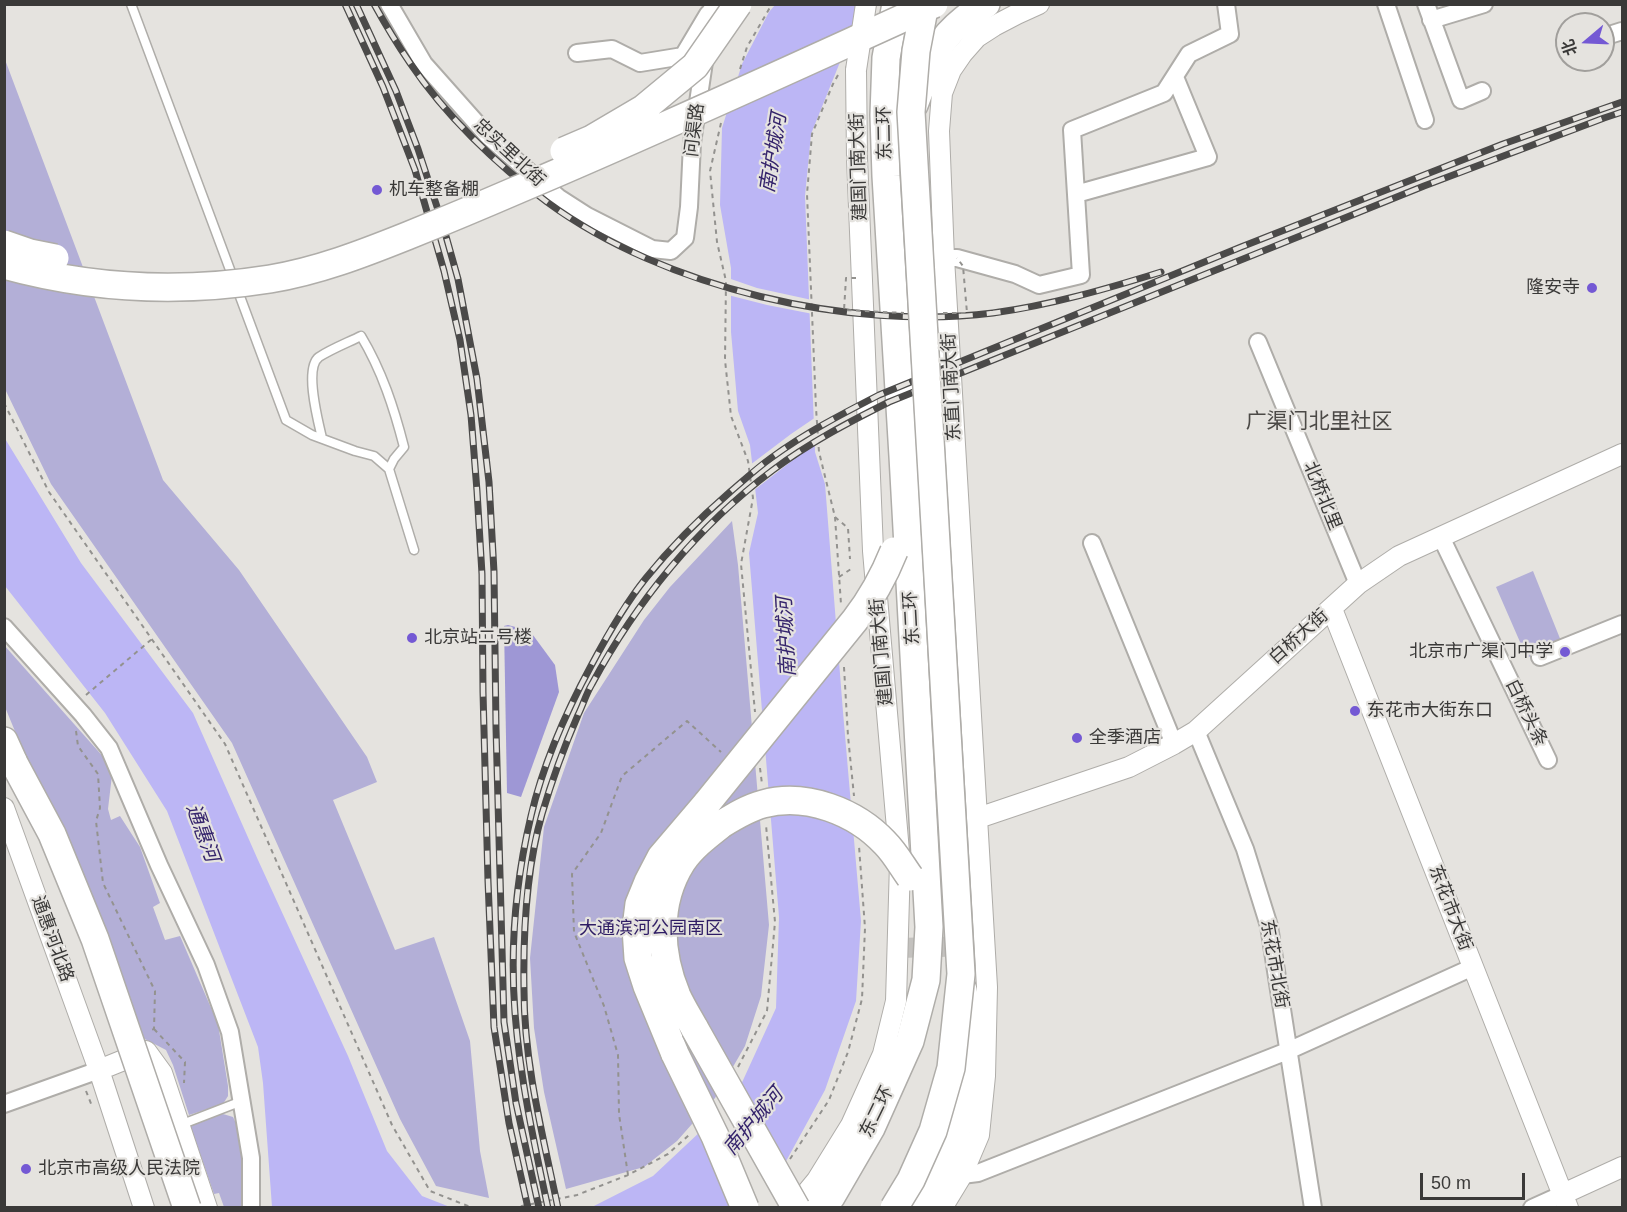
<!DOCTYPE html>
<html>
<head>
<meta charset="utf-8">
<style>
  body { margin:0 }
  #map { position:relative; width:1627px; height:1212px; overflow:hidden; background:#e5e3df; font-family:Helvetica,"Noto Sans SC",sans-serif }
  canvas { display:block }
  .frame { position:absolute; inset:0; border:6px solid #3a3938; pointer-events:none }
  .north { position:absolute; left:1555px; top:12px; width:60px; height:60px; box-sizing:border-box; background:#e5e3df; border:2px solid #a19f9c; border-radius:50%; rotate:251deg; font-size:16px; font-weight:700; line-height:24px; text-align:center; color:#3a3938 }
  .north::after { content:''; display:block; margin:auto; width:21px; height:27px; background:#7459d4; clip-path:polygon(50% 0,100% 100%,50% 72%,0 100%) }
  .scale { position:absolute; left:1420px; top:1173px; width:105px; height:27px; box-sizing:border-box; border:3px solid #3a3938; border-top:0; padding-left:8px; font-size:18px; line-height:21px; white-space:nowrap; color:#3a3938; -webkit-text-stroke:4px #e5e3df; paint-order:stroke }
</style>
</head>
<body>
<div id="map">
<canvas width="1627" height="1212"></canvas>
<div class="frame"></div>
<div class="north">北</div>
<div class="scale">50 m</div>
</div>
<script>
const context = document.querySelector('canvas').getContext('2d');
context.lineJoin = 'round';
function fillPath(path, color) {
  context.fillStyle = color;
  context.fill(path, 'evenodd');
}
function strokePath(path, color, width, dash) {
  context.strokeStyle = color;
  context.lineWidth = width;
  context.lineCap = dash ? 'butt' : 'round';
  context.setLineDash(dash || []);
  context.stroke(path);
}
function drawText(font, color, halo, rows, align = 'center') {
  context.font = font + ' Helvetica,"Noto Sans SC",sans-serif';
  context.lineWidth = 4.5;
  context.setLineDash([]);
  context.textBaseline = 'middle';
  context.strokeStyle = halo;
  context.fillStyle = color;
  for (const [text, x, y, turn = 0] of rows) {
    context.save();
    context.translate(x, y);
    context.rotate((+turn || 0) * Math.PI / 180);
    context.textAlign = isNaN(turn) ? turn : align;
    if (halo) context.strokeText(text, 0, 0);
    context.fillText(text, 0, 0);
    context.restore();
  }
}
fillPath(new Path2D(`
  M4 57 163 480 239 570 367 757 377 782 333 800 395 950 434 937 470 1041 480 1151 489 1198 436 1186 400 1119 232 743 51 484 5 389Z
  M732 521 738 565 769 925 761 996 745 1046 715 1098 677 1141 644 1167 566 1189 544 1092 534 1028 530 958 544 827 584 713 644 620 670 587Z
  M1533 571 1561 641 1527 658 1496 587Z
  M4 645 106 760 112 775 108 809 111 820 120 816 140 847 160 903 153 907 165 940 180 936 218 1024 228 1086V1096L223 1104 189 1115 173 1065 166 1050 141 1037 5 707Z
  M223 1114 233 1117C247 1143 242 1178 244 1207H224L219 1193 214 1194 190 1125Z`), '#b3afd7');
fillPath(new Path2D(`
  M508 625 530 631 555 665 559 692 521 797 507 793 504 626Z`), '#9e97d5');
fillPath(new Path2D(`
  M775 5H869L859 15 811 134 805 196 815 452 825 484 843 712 861 921 856 1001 825 1090 761 1207 590 1208 653 1176 734 1100 776 1008 779 917 749 553 758 513 750 445 738 411 731 332V268L720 205 722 128 742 64 769 12Z
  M4 437 81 563 193 713 258 860 348 1056 387 1151 422 1196 450 1207H272L263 1083 258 1047 167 811 105 713 5 586Z`), '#bcb6f5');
fillPath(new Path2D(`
  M728 278 757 288 812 300 813 314 767 305 728 295Z
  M816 417 817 444 802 453 753 491 750 465 791 434Z
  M740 1080 788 1164 765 1208 738 1207 701 1127 731 1099Z`), '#e5e3df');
strokePath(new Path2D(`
  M897 948 973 946`), '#c3c1be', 20, [20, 10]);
const service = new Path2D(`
  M131 4 286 420 312 435 355 451 374 456 389 469 414 550
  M322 438C318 421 304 368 319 357 331 349 349 342 361 336 382 371 394 408 404 447L394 459 389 469
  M180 1125 242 1101`);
const minor = new Path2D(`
  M389 4 424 64 488 136 559 198 587 216 652 249 671 251 685 238 689 207 692 143 712 8 714 4
  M1386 4 1425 120
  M1426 4 1461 100 1482 91
  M1431 20 1484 4
  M1603 37 1622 31
  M577 53 612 49 640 63 683 56 708 14
  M1076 194 1208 157 1175 77
  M944 258H957L1015 274 1039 285 1081 275 1072 130 1164 93 1189 54 1230 34 1226 4
  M1258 342 1358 584
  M1441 537 1548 760
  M1092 543 1174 744
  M4 627 83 715 109 748 159 865 206 965 230 1032 251 1158V1208
  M1540 657 1622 624
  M1196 731 1245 849 1269 926 1313 1208
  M4 1104 99 1070
  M962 1175 978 1173 1290 1050 1473 967
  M1532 1208 1563 1194`);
const tertiary = new Path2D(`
  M1332 609 1568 1208
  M4 808 99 1070
  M978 818 1129 767 1174 744 1196 731 1358 584 1399 556 1622 454
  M1563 1194 1622 1167
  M144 1208 99 1070 146 1051 162 1073 207 1208
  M794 1208 817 1180 851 1125 883 1054 896 1001 900 863 873 551 857 158 856 70
  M942 1208 962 1175 979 1135 985 1076 987 987 944 258 939 131 942 93 951 70 962 54 977 37 994 26 1017 14 1039 4`);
const trunk = new Path2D(`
  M914 105C922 85 930 59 943 41 954 26 970 14 986 4
  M4 741 14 763
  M695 1029C689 1018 682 1007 677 996 659 953 656 903 682 862 692 847 708 835 722 824
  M675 1054 647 986 638 958 636 928 639 904 648 882 661 857 707 803
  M820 1208 831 1197 871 1128 910 1041 926 980 929 927 903 456 886 176 884 115 886 58 896 4
  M917 1208 946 1160 962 1114 971 1076V1040L963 990`);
strokePath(service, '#afada9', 11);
strokePath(minor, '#afada9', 20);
strokePath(tertiary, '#afada9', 22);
strokePath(trunk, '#afada9', 30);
strokePath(new Path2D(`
  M740 69 747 47 772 4
  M838 75 833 84 812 134 807 194 816 408 819 452 835 517 841 604
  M721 123 710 171 717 242 726 281 725 360 731 416 748 461 753 498 741 564 755 712
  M4 403 49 492 225 744 392 1125 430 1191 473 1208
  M835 517 848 528 850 559
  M839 577 851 569
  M844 667 848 736 854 796
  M86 695 152 639
  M76 731 78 746 98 774 100 808 96 821 103 883 155 991 154 1029 148 1031
  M760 768 762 784
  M154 1029 185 1062 184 1083
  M738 1067 767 1011 775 922 766 825
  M86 1091 92 1106
  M790 1159 829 1100 848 1052 862 999 865 928 859 846
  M628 1175 619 1114 618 1055 604 1006 574 932 572 874 601 833 622 776 687 721 721 752
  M512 1208 577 1195 628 1175 668 1154 690 1134`), '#93928f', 2, [4.5, 4.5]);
strokePath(service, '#fff', 8);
strokePath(minor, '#fff', 16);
strokePath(tertiary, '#fff', 20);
strokePath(trunk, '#fff', 27);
const rail = new Path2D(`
  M345 4 383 87 415 170 444 271 460 340 471 415 477 491 482 574 483 692 488 881 494 1027 509 1123 528 1208
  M356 4 396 91 418 149 442 222 458 279 477 379 489 482 494 572 496 728 504 1022 516 1103 539 1208
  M374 4C385 24 397 44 410 63 445 115 496 164 547 202 664 288 850 331 993 313 1051 305 1106 289 1161 272
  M548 1208C534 1143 520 1078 515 1013 510 948 516 879 531 816 543 764 567 710 592 664 608 634 625 604 646 578 671 547 700 518 730 492 744 480 757 468 771 458 805 433 842 414 879 395L1241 247 1503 144 1622 102
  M558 1208C543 1136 524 1064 524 990 523 932 526 870 542 814 552 780 564 747 578 715 583 705 586 694 592 684 636 602 698 526 773 470 809 443 849 422 889 402L1424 186 1604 118 1622 112`);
strokePath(rail, '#4b4a49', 7);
strokePath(rail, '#e5e3df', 4.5, [14]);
const tertiaryBridge = new Path2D(`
  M856 70 866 4`);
const trunkBridge = new Path2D(`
  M564 151 592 139 643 109 695 66 738 4
  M4 244 30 253 55 258
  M4 265C91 289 182 293 270 279 318 271 362 254 407 236 444 221 480 206 517 190 657 131 795 67 934 4
  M14 763 52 834 95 939 187 1208
  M707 803 855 620C872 598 884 576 894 551
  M722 824C735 816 748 808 763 804 806 792 856 812 885 843 895 853 902 866 910 877
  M695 1029 796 1208
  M675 1054 715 1136 745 1208
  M894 1208 911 1180 933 1131 951 1068 961 974 911 112 916 51 925 4`);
strokePath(tertiaryBridge, '#afada9', 22, []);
strokePath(trunkBridge, '#afada9', 30, []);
strokePath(new Path2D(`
  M856 278H846L844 310 904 313
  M943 313H967L963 266 957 258`), '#93928f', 2, [4.5, 4.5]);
strokePath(tertiaryBridge, '#fff', 20);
strokePath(trunkBridge, '#fff', 27);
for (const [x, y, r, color] of [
  [377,190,6,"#7459d4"],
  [1592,288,6,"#7459d4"],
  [412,638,6,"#7459d4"],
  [1565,652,6,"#7459d4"],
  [1355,711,6,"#7459d4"],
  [1077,738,6,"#7459d4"],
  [26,1169,6,"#7459d4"]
]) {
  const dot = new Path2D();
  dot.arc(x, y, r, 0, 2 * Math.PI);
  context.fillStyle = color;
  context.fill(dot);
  strokePath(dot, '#e5e3df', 2);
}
drawText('18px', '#3a3938', '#e5e3df', [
  ["问渠路",695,130,-83],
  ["东二环",885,133,-91],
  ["忠实里北街",509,153,43],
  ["建国门南大街",859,167,-92],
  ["东直门南大街",952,387,-93],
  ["北桥北里",1322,496,68],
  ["东二环",912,618,-93],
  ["白桥大街",1299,637,-42],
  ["建国门南大街",882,652,-95],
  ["白桥头条",1526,713,64],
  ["东花市大街",1450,908,69],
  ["通惠河北路",52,939,70],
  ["东花市北街",1274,964,80],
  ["东二环",877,1112,-64]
]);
drawText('18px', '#3a3938', '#e5e3df', [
  ["机车整备棚",389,190],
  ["隆安寺",1580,288,"right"],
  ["北京站二号楼",424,638],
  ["北京市广渠门中学",1553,652,"right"],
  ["东花市大街东口",1367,711],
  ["全季酒店",1089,738],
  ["北京市高级人民法院",38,1169]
], 'left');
drawText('18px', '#2f1d65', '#e5e3df', [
  ["大通滨河公园南区",651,929]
]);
drawText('italic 20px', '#35246c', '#e5e3df', [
  ["南护城河",774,153,-81],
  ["南护城河",787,637,-93],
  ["通惠河",202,833,70],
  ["南护城河",754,1122,-50]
]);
drawText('21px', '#4b4946', '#e5e3df', [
  ["广渠门北里社区",1319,422]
]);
</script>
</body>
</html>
